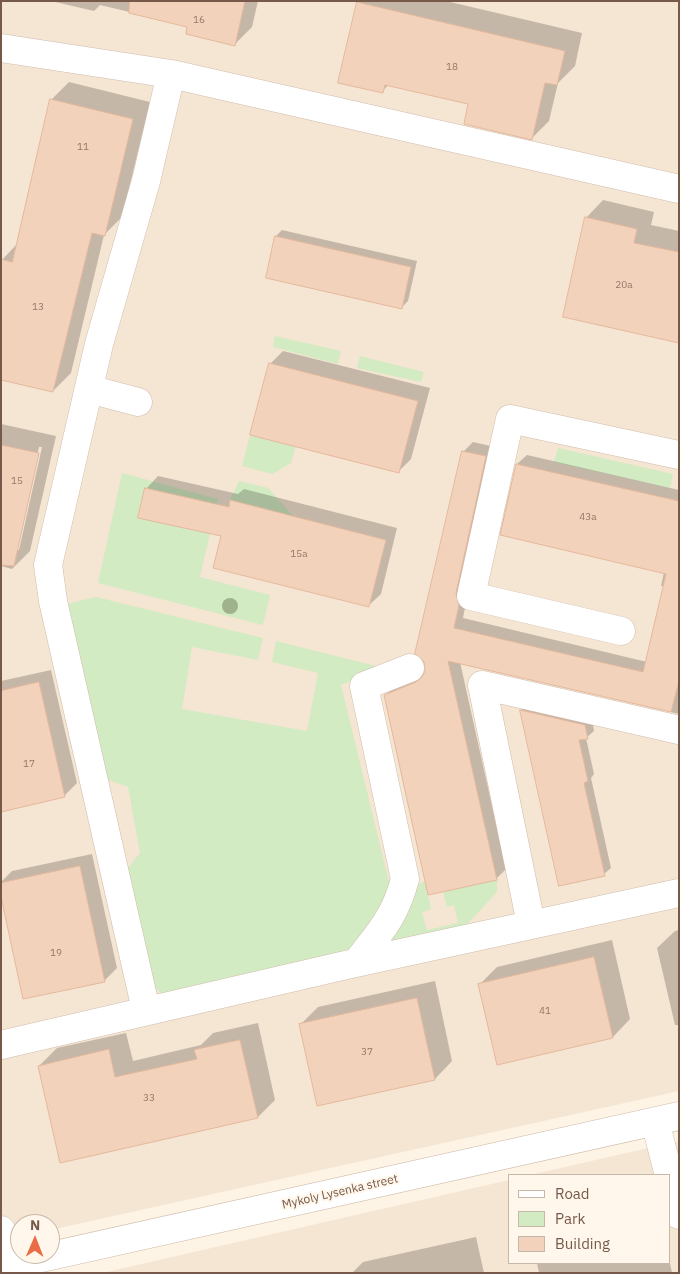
<!DOCTYPE html>
<html>
<head>
<meta charset="utf-8">
<style>
  body { margin:0 }
  #map { position:relative; width:680px; height:1274px; overflow:hidden; background:#fdf4e5; font-family:"IBM Plex Sans",sans-serif }
  canvas { display:block }
  .frame { position:absolute; inset:0; border:2px solid #765949; pointer-events:none }
  .legend { position:absolute; left:508px; top:1174px; width:162px; height:90px; box-sizing:border-box; background:#fff7eb; border:1px solid #c8b8aa; margin:0; padding:6px 9px; list-style:none; font-size:15px; color:#765949 }
  .legend li { display:flex; align-items:center; gap:10px; height:25px }
  .legend b { width:25px; border:1px solid #c8b8aa }
  .north { position:absolute; left:10px; top:1214px; width:50px; height:50px; box-sizing:border-box; background:#fff7eb; border:1px solid #c8b8aa; border-radius:50%; rotate:1deg; font-size:14px; font-weight:700; line-height:20px; text-align:center; color:#765949 }
  .north::after { content:''; display:block; margin:auto; width:18px; height:22px; background:#e96c47; clip-path:polygon(50% 0,100% 100%,50% 72%,0 100%) }
</style>
</head>
<body>
<div id="map">
<canvas width="680" height="1274"></canvas>
<div class="frame"></div>
<ul class="legend">
<li><b style="height:6px;background:#fff"></b>Road</li>
<li><b style="height:14px;background:#d3ebc3"></b>Park</li>
<li><b style="height:14px;background:#f3d2bc"></b>Building</li>
</ul>
<div class="north">N</div>
</div>
<script>
const context = document.querySelector('canvas').getContext('2d');
context.lineJoin = 'round';
function fillPath(path, color) {
  context.fillStyle = color;
  context.fill(path, 'evenodd');
}
function strokePath(path, color, width, dash) {
  context.strokeStyle = color;
  context.lineWidth = width;
  context.lineCap = dash ? 'butt' : 'round';
  context.setLineDash(dash || []);
  context.stroke(path);
}
function drawText(font, color, halo, rows, align = 'center') {
  context.font = font + ' "IBM Plex Sans",sans-serif';
  context.lineWidth = 4;
  context.setLineDash([]);
  context.textBaseline = 'middle';
  context.strokeStyle = halo;
  context.fillStyle = color;
  for (const [text, x, y, turn = 0] of rows) {
    context.save();
    context.translate(x, y);
    context.rotate((+turn || 0) * Math.PI / 180);
    context.textAlign = isNaN(turn) ? turn : align;
    if (halo) context.strokeText(text, 0, 0);
    context.fillText(text, 0, 0);
    context.restore();
  }
}
fillPath(new Path2D(`
  M1 1H679V1091L50 1230V1224H20V1237L1 1241Z
  M679 1141V1273H102L509 1180V1263H669V1175H530Z`), '#f5e5d3');
fillPath(new Path2D(`
  M275 336 341 351 338 364 273 347Z
  M360 356 424 372 421 382 357 368Z
  M250 435 296 446 291 463 272 474 242 466Z
  M558 448 673 474 670 488 554 462Z
  M122 473 218 499 200 577 270 595 263 625 98 583Z
  M239 481 268 488 293 516 230 500Z
  M96 597 263 638 258 660 192 647 182 709 307 731 318 673 272 662 276 641 384 668 341 685 391 890 351 956 170 995 161 993 148 981 122 875 140 853 128 787 100 777 63 605Z
  M497 880V892L459 933 379 950 415 886 425 881 431 909 422 912 427 930 458 923 454 905 447 907 443 892Z`), '#d3ebc3');
fillPath(new Path2D(`
  M51 1H258L252 27 235 44 189 26 100 5 94 11Z
  M360 1H446L582 33 575 66 558 83 549 121 532 138 470 103 389 84 382 92Z
  M69 82 150 102 122 217 104 235 71 373 53 391 2 260 17 244 51 100Z
  M603 200 654 212 651 225 679 231V341L586 218Z
  M282 230 417 261 408 301 402 307 276 236Z
  M283 351 430 388 411 459 399 471 270 364Z
  M1 424 56 436 30 551 12 569 1 566ZM39 447H42L19 550H16Z
  M473 442 495 447 463 618 647 662 664 586H661L664 572 502 534 517 464 527 455 679 490V714L460 662 506 869 496 879 386 695 395 686 425 674 463 452Z
  M158 476 238 494 244 489 397 528 381 594 368 606 223 535 146 489Z
  M51 670 77 783 64 796 1 810V681Z
  M528 704 592 719 594 731 586 738 594 774 591 778 611 868 604 874 560 885 521 710Z
  M92 854 117 968 104 981 1 891V882L12 871Z
  M679 930V1025H675L657 948 675 931Z
  M612 940 630 1019 613 1037 498 1064 479 985 497 967Z
  M435 981 452 1061 435 1079 300 1025 318 1007Z
  M258 1023 275 1100 258 1117 39 1066 57 1048 126 1033 133 1061 201 1045 213 1033Z
  M476 1237 484 1273H352L363 1262Z
  M669 1259 672 1273H539L537 1263H669Z`), '#0003');
const building = new Path2D(`
  M130 1H245L235 46 186 34 187 27 129 13Z
  M357 2 565 51 557 85 545 83 532 140 464 124 468 104 385 85 383 93 338 83Z
  M50 99 133 119 105 236 92 233 53 392 1 380V259L12 262Z
  M585 217 637 229 634 243 679 252V343L563 317Z
  M275 236 411 267 402 309 266 278Z
  M269 363 418 401 399 473 250 435Z
  M1 445 39 453 14 566 1 565Z
  M462 451 486 456 456 593 459 605 454 628 643 672 666 574 500 535 516 464 679 501V681L671 712 448 661 497 880 428 895 384 695 416 682 422 677 425 671 424 662 415 654Z
  M145 488 229 507 230 500 386 540 369 607 213 568 221 536 138 518Z
  M39 682 65 797 1 812V691Z
  M520 710 585 725 588 739 579 740 588 781 584 783 605 876 559 886Z
  M80 866 105 982 23 999 1 897V883Z
  M594 957 613 1038 497 1065 478 984Z
  M417 998 435 1080 317 1106 299 1024Z
  M240 1040 258 1118 60 1163 38 1066 109 1049 115 1077 197 1059 194 1050Z`);
fillPath(building, '#f3d2bc');
strokePath(building, '#e6b89c', 1);
const minor = new Path2D(`
  M1 48 171 74
  M89 389 138 402
  M621 631 471 596 510 419 679 455
  M531 924 482 685 679 730
  M357 962C380 932 395 917 405 879L364 686 410 668
  M146 1010 53 601 48 565 99 344 146 181 171 74 679 189
  M1 1045 346 965 679 893
  M655 1121 679 1215
  M1 1230 11 1273
  M1 1267 679 1116`);
strokePath(minor, '#d1bdad', 29);
strokePath(minor, '#fff', 28);
context.fillStyle = '#9fb28b';
for (const [x, y] of [
  [230,606]
]) {
  context.beginPath();
  context.arc(x, y, 8, 0, 2 * Math.PI);
  context.fill();
}
drawText('10px', '#957766', null, [
  ["16",199,20],
  ["18",452,67],
  ["11",83,147],
  ["20а",624,285],
  ["13",38,307],
  ["15",17,481],
  ["43а",588,517],
  ["15а",299,554],
  ["17",29,764],
  ["19",56,953],
  ["41",545,1011],
  ["37",367,1052],
  ["33",149,1098]
]);
drawText('12px', '#765949', '#fff7eb', [
  ["Mykoly Lysenka street",340,1192,-13]
]);
</script>
</body>
</html>
